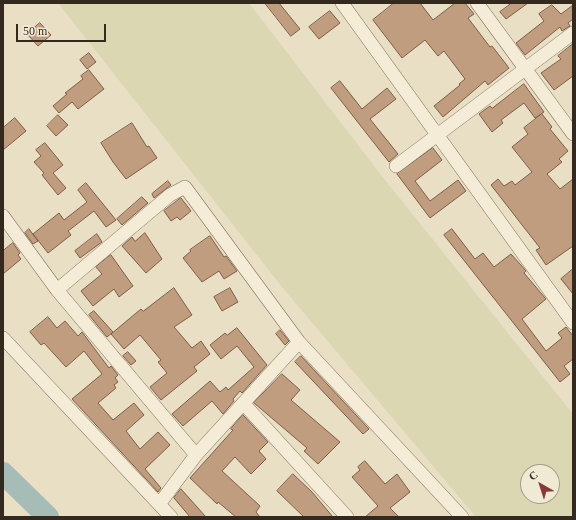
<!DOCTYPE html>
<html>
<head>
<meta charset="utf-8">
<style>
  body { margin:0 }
  #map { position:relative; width:576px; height:520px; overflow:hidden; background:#e8dfc5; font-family:Georgia,serif }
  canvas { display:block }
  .frame { position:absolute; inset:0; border:4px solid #33291f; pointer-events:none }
  .north { position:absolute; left:520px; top:464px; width:40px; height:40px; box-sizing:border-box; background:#f0e9d4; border:1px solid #a49c8c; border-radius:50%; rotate:321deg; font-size:11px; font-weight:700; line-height:16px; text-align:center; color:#33291f }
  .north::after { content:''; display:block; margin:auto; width:14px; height:18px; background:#883835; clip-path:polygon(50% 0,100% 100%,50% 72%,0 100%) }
  .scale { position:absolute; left:16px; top:24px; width:90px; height:18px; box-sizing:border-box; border:2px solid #33291f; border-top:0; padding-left:5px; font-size:12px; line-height:14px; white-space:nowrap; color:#33291f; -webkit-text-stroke:3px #f0e9d4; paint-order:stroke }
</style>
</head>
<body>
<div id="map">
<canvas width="576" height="520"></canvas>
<div class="frame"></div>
<div class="north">С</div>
<div class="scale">50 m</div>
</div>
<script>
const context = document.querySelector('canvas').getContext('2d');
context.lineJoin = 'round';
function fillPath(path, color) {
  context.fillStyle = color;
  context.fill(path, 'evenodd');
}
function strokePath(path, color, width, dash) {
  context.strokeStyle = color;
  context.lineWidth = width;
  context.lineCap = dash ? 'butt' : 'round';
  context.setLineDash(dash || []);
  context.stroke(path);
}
fillPath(new Path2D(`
  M58 3H249L385 180 573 414V517H476L282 287ZM528 472H552V496H528Z`), '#dcd7b3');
strokePath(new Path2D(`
  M3 473 48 517`), '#a6bcb6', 22);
const building = new Path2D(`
  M265 3H279L300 29 291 36Z
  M394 3H420L433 20 455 3H465L474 14 468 18 490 47 492 46 509 68 488 85 485 81 443 117 434 106 460 85 459 84 465 79 444 51 438 56 425 40 402 58 373 20Z
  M512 3H528L506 19 500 12Z
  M552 5 561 14 573 5V19L568 23 570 26 562 31 560 27 525 55 516 43 544 21 539 14Z
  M330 11 340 23 319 39 309 27Z
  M40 23 51 35 38 46 27 34Z
  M573 44V76L554 90 541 73 561 59 558 56Z
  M89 53 96 62 87 69 80 60Z
  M89 70 104 89 78 109 72 102 59 113 53 106 67 94 65 93 83 79 81 76Z
  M340 81 362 109 387 88 396 99 370 119 398 154 389 162 331 88Z
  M524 84 544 112 535 118 524 103 501 120 503 123 492 132 479 114 490 106 492 108Z
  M542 114 552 127 550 129 568 151 559 159 562 162 547 174 560 189 573 179V246L546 265 536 250 540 248 491 185 498 179 504 186 512 181 515 185 532 172 512 147 528 134 524 128Z
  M58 115 68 125 56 136 47 126Z
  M15 118 26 131 3 150V128Z
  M132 123 147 147 149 146 157 158 126 179 113 162 101 143Z
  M45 143 63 165 53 173 66 188 58 195 42 175 44 173 34 162 41 156 36 150Z
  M433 148 442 160 415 181 430 201 458 180 466 191 430 218 397 174Z
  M168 181 171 185 154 198 152 194Z
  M86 183 116 220 106 227 94 211 68 231 71 235 48 253 33 234 59 213 64 220 87 202 78 190Z
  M142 197 148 203 122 225 117 219Z
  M181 198 191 211 180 220 177 217 171 221 164 211Z
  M29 229 38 241 33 244 25 233Z
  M452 229 475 259 483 253 494 267 511 254 520 264 526 271 524 273 546 299 522 319 546 351 562 338 558 333 566 327 573 336V359L564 366 570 374 560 382 444 235Z
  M145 233 162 259 146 273 122 246 132 237 135 241Z
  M97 234 102 242 80 258 75 251Z
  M210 236 224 257 226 256 237 271 224 279 219 271 202 282 183 258 191 251 190 250Z
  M13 243 20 253 18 255 21 259 3 274V251Z
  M111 255 133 286 119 297 114 289 93 306 81 291 102 274 96 267Z
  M573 269V294L561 279Z
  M174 288 192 315 174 327 192 348 201 341 210 354 194 367 197 371 161 400 150 387 167 373 158 362 161 360 140 335 124 349 111 334 141 309 143 311Z
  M230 288 238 302 222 311 214 297Z
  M94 311 113 332 107 337 89 315Z
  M48 317 57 328 65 321 78 336 82 332 109 368 111 366 118 375 115 378 118 382 114 385 116 388 98 403 113 420 134 403 144 415 126 431 140 449 158 432 170 445 145 469 161 488 158 492 72 399 102 374 84 351 66 367 44 343 41 345 30 332Z
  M237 328 267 365 242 393 240 391 233 399 234 401 223 414 212 401 183 426 172 414 210 381 220 392 226 387 228 390 254 367 237 346 221 359 210 345 225 333 227 335Z
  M280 330 289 341 285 345 276 334Z
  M128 352 136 361 131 365 123 356Z
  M301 356 369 429 363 434 295 362Z
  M282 374 300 390 291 400 340 442 318 464 304 451 307 448 254 403Z
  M243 415 268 442 259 451 266 459 251 474 235 457 222 471 260 506 256 512 260 517H236L218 502 217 504 190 478 233 430 231 429Z
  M365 461 385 484 397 474 410 492 390 508 399 517H365L378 506 352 477 360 470 358 467Z
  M293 474 312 492 333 517H304L277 491Z
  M181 489 206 517H190L174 498Z`);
fillPath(building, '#c19d80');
strokePath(building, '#7d5e46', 1);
const minor = new Path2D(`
  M342 3 573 323
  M477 3 573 134
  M396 166 573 33
  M3 216 57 290 196 455
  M57 290 170 195 185 187 299 342
  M3 338 171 517
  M243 403 347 517
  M160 503 196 455 299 342 462 517`);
strokePath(minor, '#81715d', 14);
strokePath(minor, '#f4ecd7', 13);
</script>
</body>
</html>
